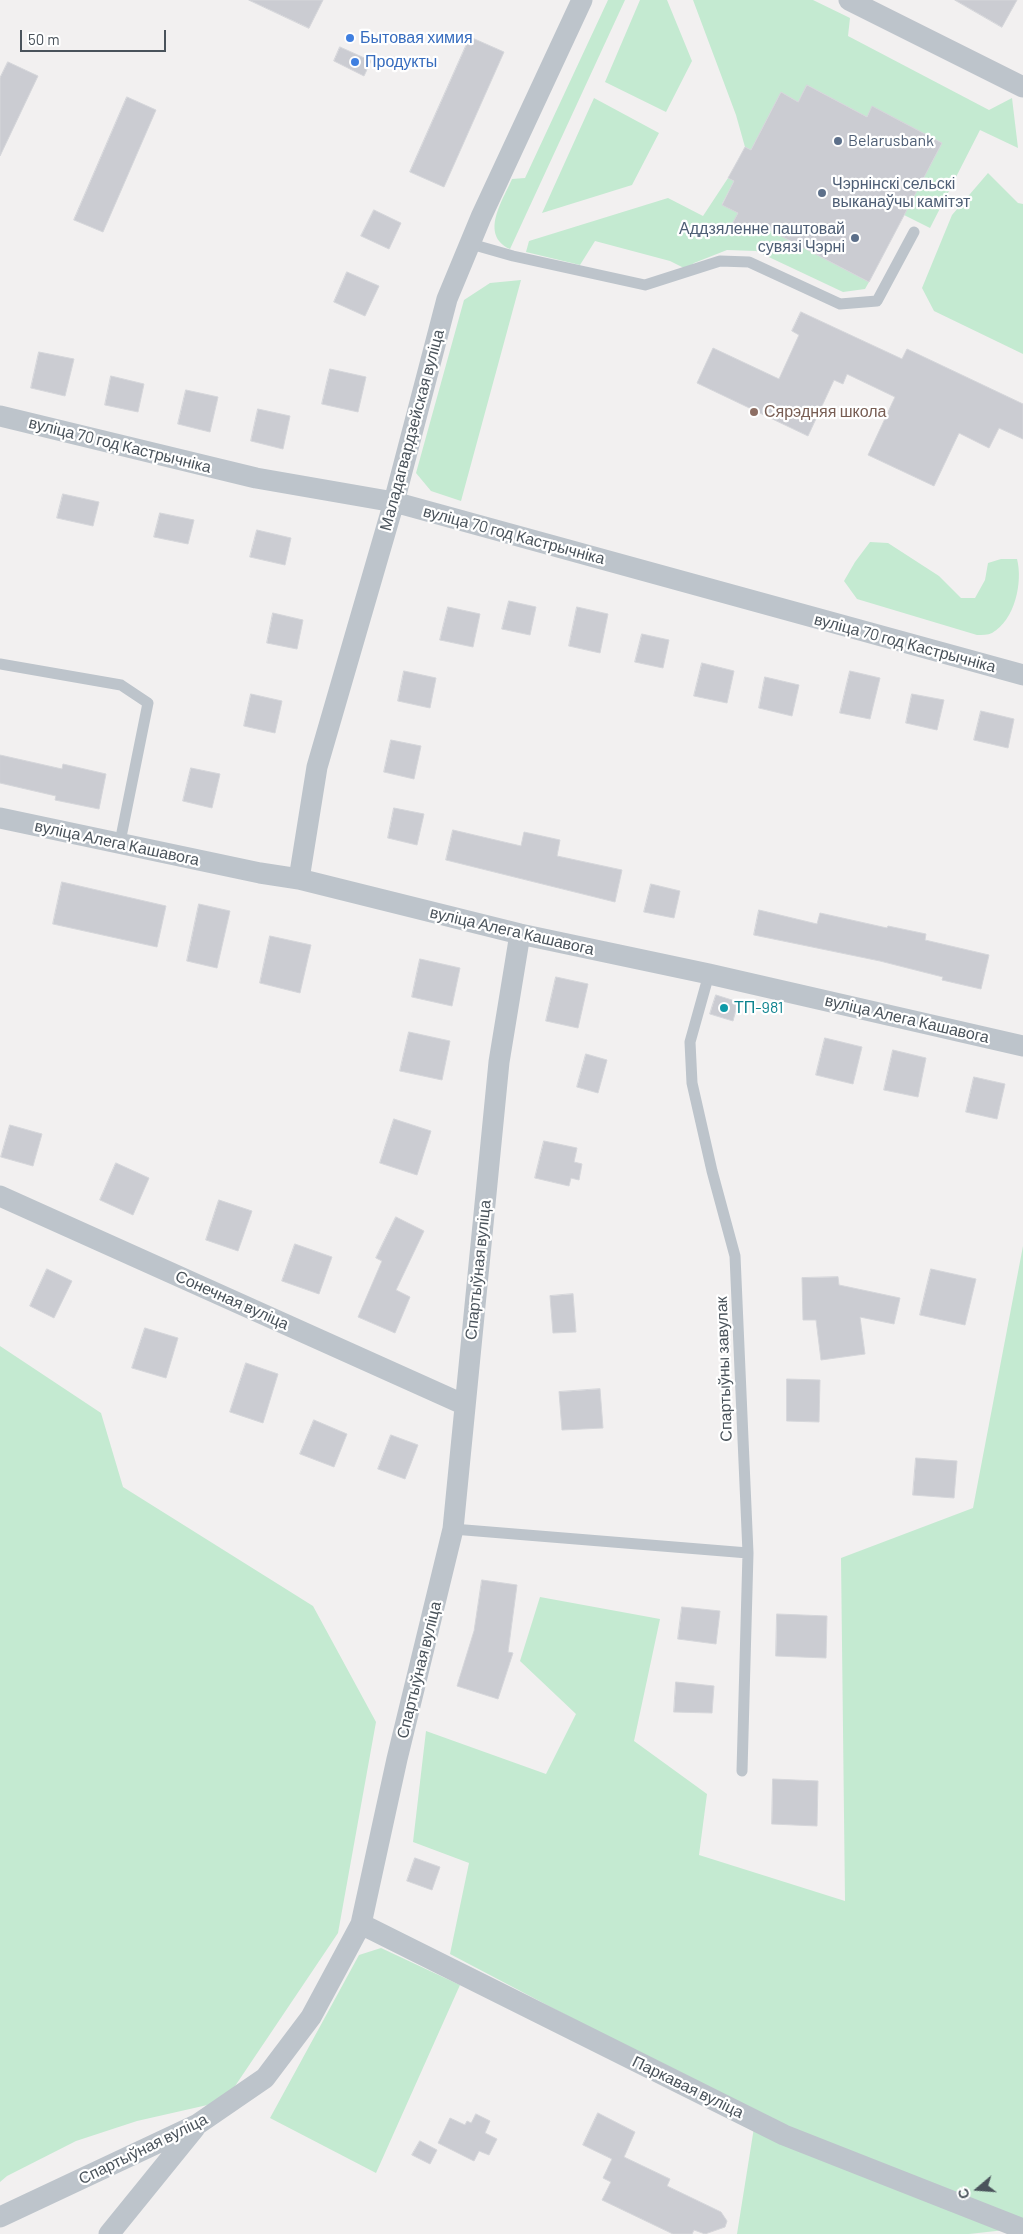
<!DOCTYPE html>
<html>
<head>
<meta charset="utf-8">
<style>
  body { margin:0 }
  #map { position:relative; width:1023px; height:2234px; overflow:hidden; background:#f2f0f0; font-family:Barlow,sans-serif }
  canvas { display:block }
  .north { position:absolute; left:953px; top:2164px; width:50px; height:50px; -webkit-text-stroke:4px #fff; paint-order:stroke; rotate:252deg; font-size:14px; font-weight:700; line-height:20px; text-align:center; color:#4a535b }
  .north::after { content:''; display:block; margin:auto; width:18px; height:22px; background:#4a535b; clip-path:polygon(50% 0,100% 100%,50% 72%,0 100%) }
  .scale { position:absolute; left:20px; top:30px; width:146px; height:22px; box-sizing:border-box; border:2px solid #4a535b; border-top:0; padding-left:6px; font-size:15px; line-height:18px; white-space:nowrap; color:#4a535b; -webkit-text-stroke:4px #fff; paint-order:stroke }
</style>
</head>
<body>
<div id="map">
<canvas width="1023" height="2234"></canvas>
<div class="north">С</div>
<div class="scale">50 m</div>
</div>
<script>
const context = document.querySelector('canvas').getContext('2d');
context.lineJoin = 'round';
function fillPath(path, color) {
  context.fillStyle = color;
  context.fill(path, 'evenodd');
}
function strokePath(path, color, width, dash) {
  context.strokeStyle = color;
  context.lineWidth = width;
  context.lineCap = dash ? 'butt' : 'round';
  context.setLineDash(dash || []);
  context.stroke(path);
}
function drawText(font, color, halo, rows, align = 'center') {
  context.font = font + ' Barlow,sans-serif';
  context.lineWidth = 4.5;
  context.setLineDash([]);
  context.textBaseline = 'middle';
  context.strokeStyle = halo;
  context.fillStyle = color;
  for (const [text, x, y, turn = 0] of rows) {
    context.save();
    context.translate(x, y);
    context.rotate((+turn || 0) * Math.PI / 180);
    context.textAlign = isNaN(turn) ? turn : align;
    if (halo) context.strokeText(text, 0, 0);
    context.fillText(text, 0, 0);
    context.restore();
  }
}
fillPath(new Path2D(`
  M608 0H625L510 249C479 235 503 200 512 179L525 178Z
  M640 0H667L692 61 666 112 605 82Z
  M693 0H813L850 18 848 36 989 110 1012 98 1018 148 980 130 930 228 904 215 942 143 873 107 867 117 807 85 798 102 781 92 751 150 745 147 736 115Z
  M594 98 659 133 632 185 542 213Z
  M988 173 1018 203 1023 204V354L934 311 922 288 952 215Z
  M728 178 734 181 722 204 738 213 732 226 749 235 756 223 869 282 865 289 843 292 756 251 727 250 694 263 686 269 670 261 595 241 580 265 526 252 529 241 668 198 703 216Z
  M521 280 461 501 431 491 416 473 464 300 490 283Z
  M870 542 888 543 939 576 961 598H975L985 580 988 563 1001 559H1017C1023 582 1015 620 992 633 988 635 982 635 977 635L857 599 844 581 855 562Z
  M1023 1246V2228L969 2234H737L756 2115 450 1954 469 1863 413 1842 426 1731 546 1774 576 1714 520 1661 540 1597 660 1619 634 1741 707 1794 699 1855 845 1901 841 1558 973 1508Z
  M0 1346 101 1413 123 1487 313 1606 376 1722 338 1933 225 2101 137 2121 76 2141 7 2176 0 2182Z
  M381 1948 460 1985 376 2173 270 2118 359 1955Z`), '#c4ead1');
const building = new Path2D(`
  M249 0H323L309 28Z
  M955 0H1017L1002 27Z
  M470 37 504 52 444 187 410 172Z
  M340 47 371 61 364 76 334 61Z
  M8 62 38 76 0 156V78Z
  M807 85 867 117 872 106 942 143 869 282 756 223 749 235 731 226 738 213 722 205 734 181 728 178 738 160 745 147 751 150 781 92 798 102Z
  M127 97 156 110 103 232 74 220Z
  M374 210 401 223 389 249 361 236Z
  M347 272 379 286 365 316 334 302Z
  M801 312 902 359 907 349 1023 404V439L999 428 989 448 959 433 934 486 868 455 895 397 847 374 843 384 834 380 808 436 697 383 713 348 779 379 799 335 792 331Z
  M39 352 74 359 65 396 31 388Z
  M330 369 366 377 358 412 322 404Z
  M111 376 144 384 138 412 105 405Z
  M186 390 218 397 210 432 178 424Z
  M258 409 290 416 283 449 251 441Z
  M63 494 99 502 93 526 57 518Z
  M160 513 194 520 188 544 154 537Z
  M257 530 291 538 285 565 250 557Z
  M509 601 536 607 530 635 502 629Z
  M448 607 480 614 473 647 440 640Z
  M577 607 608 614 600 653 569 646Z
  M273 613 303 620 297 649 267 643Z
  M642 634 669 640 663 668 635 662Z
  M702 663 734 671 727 703 694 696Z
  M404 671 436 678 430 708 398 701Z
  M850 671 880 678 870 719 840 713Z
  M765 677 799 685 792 716 759 708Z
  M251 694 282 701 275 733 244 726Z
  M912 694 944 700 937 730 906 723Z
  M981 711 1014 719 1008 748 974 740Z
  M391 740 421 746 414 779 384 772Z
  M0 755 62 769 63 764 106 774 99 809 55 800 56 796 0 783Z
  M191 768 220 774 212 808 183 801Z
  M394 808 424 814 417 845 388 838Z
  M453 830 521 846 524 832 560 840 557 856 622 870 615 902 446 860Z
  M62 882 166 906 157 947 53 924Z
  M651 884 680 891 674 918 644 912Z
  M199 904 230 911 217 968 187 961Z
  M759 910 817 924 820 913 887 928 888 926 926 934 925 940 989 955 981 989 942 980 943 977 880 961 754 935Z
  M270 936 311 945 300 993 260 983Z
  M420 959 460 968 452 1006 412 997Z
  M556 977 588 984 578 1028 546 1021Z
  M716 995 738 1002 733 1021 710 1014Z
  M409 1032 450 1041 442 1080 400 1071Z
  M825 1038 862 1047 853 1084 816 1075Z
  M893 1050 926 1058 918 1097 884 1090Z
  M586 1054 607 1060 598 1093 577 1087Z
  M974 1077 1005 1084 997 1119 966 1112Z
  M394 1119 431 1131 417 1175 380 1163Z
  M10 1125 42 1134 33 1166 1 1157Z
  M544 1141 577 1148 574 1162 582 1164 579 1180 571 1178 569 1186 535 1178Z
  M116 1163 149 1178 133 1215 100 1200Z
  M219 1200 252 1211 238 1251 206 1240Z
  M396 1217 424 1231 396 1290 410 1297 395 1333 358 1317 382 1261 376 1258Z
  M295 1244 332 1257 319 1294 282 1281Z
  M47 1269 72 1281 54 1318 30 1306Z
  M931 1269 976 1279 965 1325 920 1315Z
  M838 1277 839 1285 900 1298 894 1324 860 1317 865 1354 821 1360 816 1320H803L802 1278Z
  M573 1294 576 1332 553 1333 550 1296Z
  M145 1328 178 1338 166 1378 132 1368Z
  M246 1363 278 1374 263 1423 230 1412Z
  M787 1379 820 1380 819 1422 787 1421Z
  M600 1389 603 1428 562 1430 559 1392Z
  M314 1420 347 1434 334 1467 300 1454Z
  M391 1435 418 1445 405 1479 378 1469Z
  M916 1458 957 1461 954 1498 913 1495Z
  M482 1580 517 1585 508 1652 513 1653 498 1699 457 1686 474 1631Z
  M682 1607 720 1611 716 1644 678 1639Z
  M777 1614 827 1616 826 1658 776 1656Z
  M676 1682 714 1686 712 1713 674 1712Z
  M773 1779 818 1781 817 1826 772 1824Z
  M415 1858 440 1867 432 1890 407 1881Z
  M598 2113 635 2132 624 2157 670 2179 667 2186 721 2212 727 2221 725 2227 705 2234 694 2230 692 2234H673L602 2200 611 2182 603 2178 612 2159 583 2145Z
  M476 2114 490 2121 485 2133 497 2139 489 2155 479 2151 474 2161 438 2143 450 2118 465 2125 467 2121 471 2123Z
  M420 2141 437 2150 430 2164 412 2155Z`);
fillPath(building, '#cbccd2');
strokePath(building, '#d5d6da', 1);
strokePath(new Path2D(`
  M471 244 513 256 645 285 720 261 749 262 840 304 877 301 914 232
  M0 664 121 685 148 703 120 842
  M709 974 690 1042 692 1083 712 1171 735 1256 748 1553 742 1771
  M453 1529 748 1553`), '#bdc4cb', 11);
strokePath(new Path2D(`
  M849 0 1023 87
  M0 416 256 478 394 502 1023 675
  M0 818 260 873 299 879 520 934 709 974 1023 1046
  M299 879 317 767 394 502 447 299 481 217 582 0
  M0 1196 465 1405
  M361 1924 784 2135 1023 2229
  M0 2217 198 2124 265 2078 311 2017 361 1924 397 1759 453 1529 499 1062 520 934
  M109 2234 195 2128`), '#bdc4cb', 21);
for (const [x, y, r, color] of [
  [350,38,5,"#3f7fe0"],
  [355,62,5,"#3f7fe0"],
  [838,141,5,"#5c6f8a"],
  [822,193,5,"#5c6f8a"],
  [855,238,5,"#5c6f8a"],
  [754,412,5,"#8d6e63"],
  [724,1008,5,"#0f9aa8"]
]) {
  const dot = new Path2D();
  dot.arc(x, y, r, 0, 2 * Math.PI);
  context.fillStyle = color;
  context.fill(dot);
  strokePath(dot, '#fff', 2);
}
drawText('16px', '#366cbe', '#fff', [
  ["Бытовая химия",360,38],
  ["Продукты",365,62]
], 'left');
drawText('16px', '#4e5e75', '#fff', [
  ["Belarusbank",848,141],
  ["Чэрнінскі сельскі",832,184],
  ["выканаўчы камітэт",832,202],
  ["Аддзяленне паштовай",845,229,"right"],
  ["сувязі Чэрні",845,247,"right"]
], 'left');
drawText('16px', '#785e54', '#fff', [
  ["Сярэдняя школа",764,412]
], 'left');
drawText('16px', '#4a535b', '#fff', [
  ["Маладагвардзейская вуліца",412,430,-75],
  ["вуліца 70 год Кастрычніка",120,445,14],
  ["вуліца 70 год Кастрычніка",514,535,15],
  ["вуліца 70 год Кастрычніка",905,643,15],
  ["вуліца Алега Кашавога",117,843,12],
  ["вуліца Алега Кашавога",512,931,13],
  ["вуліца Алега Кашавога",907,1019,13],
  ["Спартыўная вуліца",478,1270,-84],
  ["Сонечная вуліца",232,1300,24],
  ["Спартыўны завулак",724,1369,-92],
  ["Спартыўная вуліца",419,1670,-76],
  ["Паркавая вуліца",688,2087,26],
  ["Спартыўная вуліца",143,2149,-26]
]);
drawText('16px', '#0d838f', '#fff', [
  ["ТП-981",734,1008]
], 'left');
</script>
</body>
</html>
